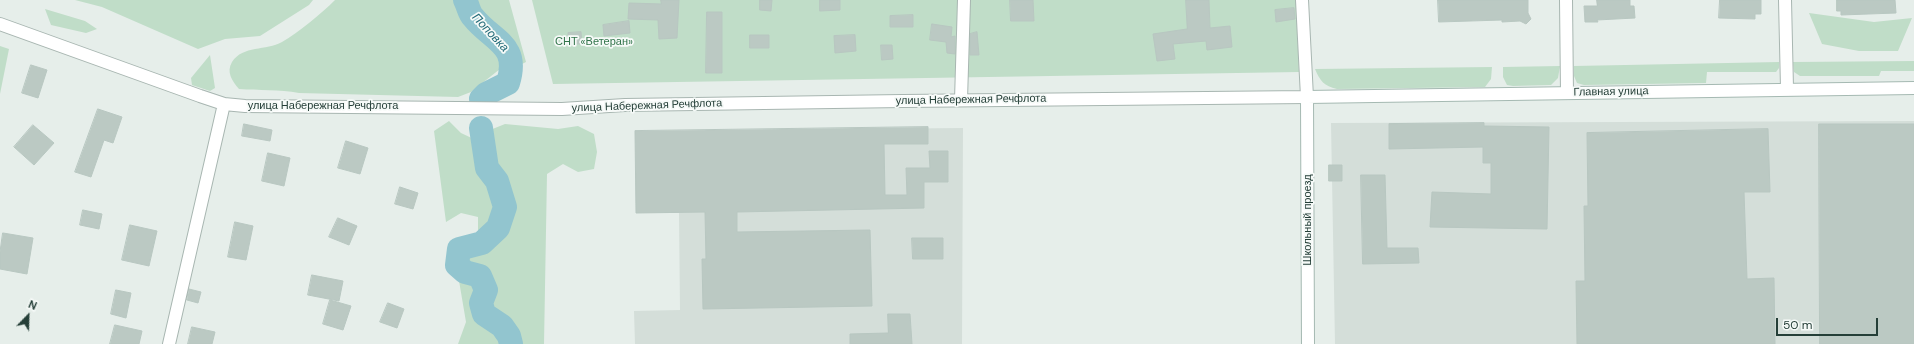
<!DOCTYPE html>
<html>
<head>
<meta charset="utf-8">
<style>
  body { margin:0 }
  #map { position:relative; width:1914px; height:344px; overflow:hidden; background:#e6eeea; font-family:"DM Sans",sans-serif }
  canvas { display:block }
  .north { position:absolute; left:8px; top:296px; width:40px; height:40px; -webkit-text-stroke:3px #f6faf8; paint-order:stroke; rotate:23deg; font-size:11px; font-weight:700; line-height:16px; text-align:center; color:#253f38 }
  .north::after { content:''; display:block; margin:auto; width:14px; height:18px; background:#253f38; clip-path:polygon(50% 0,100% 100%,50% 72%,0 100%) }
  .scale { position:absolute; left:1776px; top:318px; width:102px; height:18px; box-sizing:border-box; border:2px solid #253f38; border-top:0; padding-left:5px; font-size:12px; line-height:14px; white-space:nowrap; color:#253f38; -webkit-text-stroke:3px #f6faf8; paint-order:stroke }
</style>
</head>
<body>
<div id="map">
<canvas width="1914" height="344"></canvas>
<div class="north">N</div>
<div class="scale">50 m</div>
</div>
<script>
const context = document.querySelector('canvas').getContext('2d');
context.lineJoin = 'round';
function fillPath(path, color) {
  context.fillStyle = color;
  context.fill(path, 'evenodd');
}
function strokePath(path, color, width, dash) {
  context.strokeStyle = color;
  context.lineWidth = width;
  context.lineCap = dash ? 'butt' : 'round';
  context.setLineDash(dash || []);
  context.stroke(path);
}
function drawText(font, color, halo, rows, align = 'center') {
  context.font = font + ' "DM Sans",sans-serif';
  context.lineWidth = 3.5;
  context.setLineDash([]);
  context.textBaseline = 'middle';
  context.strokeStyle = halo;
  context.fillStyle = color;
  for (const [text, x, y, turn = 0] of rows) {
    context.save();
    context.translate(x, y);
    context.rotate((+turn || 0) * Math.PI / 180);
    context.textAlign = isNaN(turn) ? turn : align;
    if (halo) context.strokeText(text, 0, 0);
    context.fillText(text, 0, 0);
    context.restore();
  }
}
fillPath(new Path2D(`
  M1914 121V344H1335L1331 123Z
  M963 128 962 344H635L634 311 680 310 679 213H636L635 131Z`), '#d4ded9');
fillPath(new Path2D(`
  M75 0H313L309 5 260 36 225 39 198 49 102 7Z
  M335 0H509L526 62 514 68 500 69 471 92 458 97 299 93C279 89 259 91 239 89 232 81 226 72 232 62 243 45 266 51 282 42 299 32 321 14 335 0Z
  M532 0H1296L1299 72 553 84Z
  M45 9 85 21 97 29 86 33 51 25Z
  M1809 13 1874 22 1912 18 1898 51H1859L1822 44Z
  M0 46 9 49 0 94Z
  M210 55 215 88 210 91 192 85 191 78Z
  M1914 61V71H1881L1879 76H1800L1794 72 1793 62Z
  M1779 62V68L1776 72H1707L1706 83 1584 85 1577 83 1574 76V66Z
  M1560 66 1558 78 1551 85 1513 86 1507 85 1503 77V67Z
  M1492 67 1491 79 1485 87 1337 89C1324 86 1320 81 1315 69Z
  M449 121 461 133 478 141 490 130 505 124 558 129 578 126 594 134 597 152 594 169 578 172 563 164 547 174 544 344H458L466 322 457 269 467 247 478 233V217L461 213 446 222 434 131Z`), '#c0ddc8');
strokePath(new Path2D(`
  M465 0C468 5 469 13 473 17 493 42 520 44 508 83L486 94 481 99
  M481 128 487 168 497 181 505 207 498 228 482 243 459 249 457 265 465 272 480 276 486 290 481 303 484 314 502 326 509 336 511 344`), '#92c5cf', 24);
const building = new Path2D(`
  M661 0H679L677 38 659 39 658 20 628 19 629 3 661 4Z
  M760 0H772L771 11 760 10Z
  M820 0H840V10L820 11Z
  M1010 0H1033L1034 21H1011Z
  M1186 0H1209L1210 28 1230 26 1232 47 1207 50 1206 41 1173 44 1175 59 1157 61 1153 34 1187 29Z
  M1438 0H1528V13L1531 19 1526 24 1520 21 1502 22V20L1439 22Z
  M1597 0H1630V6H1634L1635 18 1597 20 1598 22H1585L1584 6H1597Z
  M1720 0H1761V14H1755V19L1719 18Z
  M1837 0H1895L1896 13 1841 15V11H1837Z
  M1294 8 1295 19 1276 22 1275 10Z
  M707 12H722V73H706Z
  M913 15V27H890V16Z
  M629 21 630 33 604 36 603 25Z
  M932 24 952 27 951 37 955 36V54L947 53 946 42 930 40Z
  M581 32 582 44H568V33Z
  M977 32 979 55H970V34Z
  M750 35H769V48H750Z
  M855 35 856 51 835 53 834 36Z
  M881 45H892L893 59 882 60Z
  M31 65 47 70 38 98 22 93Z
  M98 109 122 117 113 143 104 140 91 177 75 172Z
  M1484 123V126L1549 127 1547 229 1430 227 1432 192 1491 194V163H1483V147L1389 149V124Z
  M244 124 272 130 270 141 242 136Z
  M1819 124H1914V344H1820Z
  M33 125 54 143 34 165 14 147Z
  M928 127V144H884L885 195H907L906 168H930L929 151H948V182H924V208L737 212V232L870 230 872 306 703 309 702 259H706L705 212 636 213 635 131Z
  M1768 129 1770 192H1744L1747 279 1774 278 1775 344H1577L1576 281H1585L1584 206H1588L1587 133Z
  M346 141 368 148 360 174 338 168Z
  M268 153 290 158 284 186 262 181Z
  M1329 165H1342V181H1329Z
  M1361 175H1385L1387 248H1418L1419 263 1363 264Z
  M400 187 418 193 413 209 395 204Z
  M83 210 102 214 99 229 80 225Z
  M338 218 357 226 349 245 329 237Z
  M235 222 253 226 246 260 228 257Z
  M130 225 157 231 149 266 122 260Z
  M3 233 33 238 27 274 0 269V252Z
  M912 238H943V259H913Z
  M312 275 343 281 339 301 308 295Z
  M189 289 201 292 198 303 187 300Z
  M116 290 131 293 126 318 111 314Z
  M330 300 351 306 343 330 323 324Z
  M388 303 404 309 397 328 380 322Z
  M888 314H910L912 344H850V334L888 333Z
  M115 325 142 331 139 344H110Z
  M192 327 215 332 212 344H188Z`);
fillPath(building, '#bbc9c3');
strokePath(building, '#b8c7c1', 1);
const street = new Path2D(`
  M1566 0 1567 93
  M1785 0 1787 88
  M0 24 200 96 224 104 245 106 562 109 625 105 903 101 1307 97 1302 0
  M961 100 964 0
  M169 344 224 104`);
const secondary = new Path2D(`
  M1308 344 1307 97 1914 88`);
strokePath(street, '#a8b6b1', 14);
strokePath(secondary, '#a5b9b2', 14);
strokePath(street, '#fff', 12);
strokePath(secondary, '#fff', 12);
drawText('11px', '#32744b', '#f6faf8', [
  ["СНТ «Ветеран»",594,42]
]);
drawText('11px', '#253f38', '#f6faf8', [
  ["Главная улица",1611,92,-1],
  ["улица Набережная Речфлота",971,100,-1],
  ["улица Набережная Речфлота",323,106],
  ["улица Набережная Речфлота",647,106,-2],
  ["Школьный проезд",1308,220,-90]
]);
drawText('italic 12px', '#226a78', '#f6faf8', [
  ["Поповка",490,33,47]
]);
</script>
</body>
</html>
